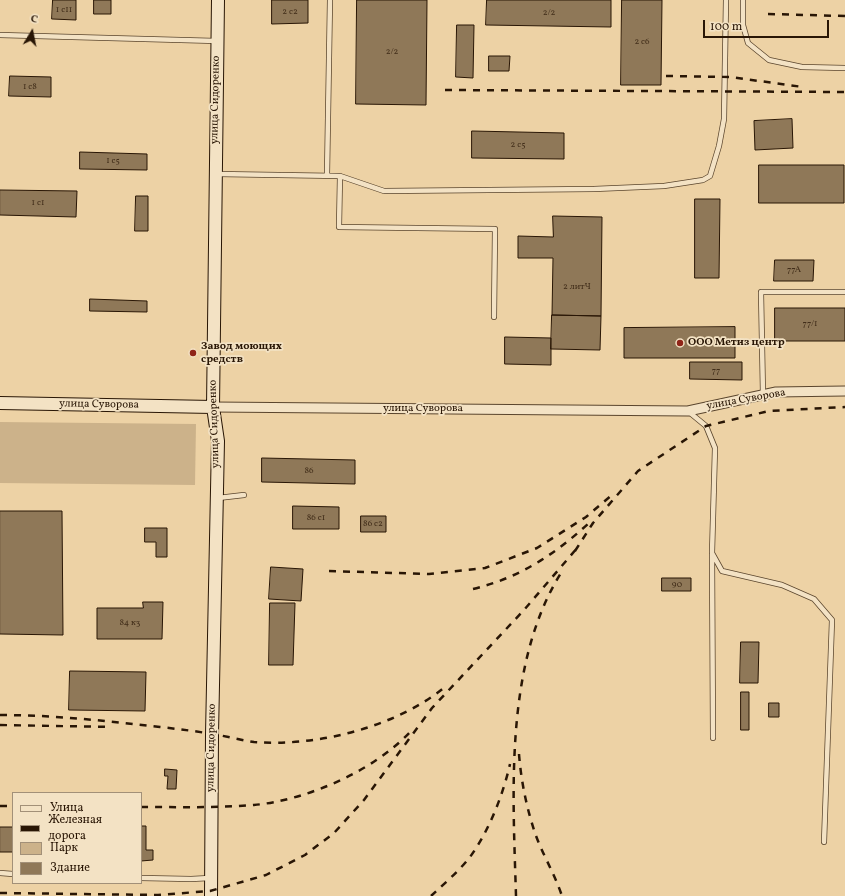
<!DOCTYPE html>
<html>
<head>
<meta charset="utf-8">
<style>
  body { margin:0 }
  #map { position:relative; width:845px; height:896px; overflow:hidden; background:#edd2a5; font-family:Vollkorn,serif }
  canvas { display:block }
  .legend { position:absolute; left:12px; top:792px; width:130px; height:92px; box-sizing:border-box; background:#f3e2c4; border:1px solid #a29078; margin:0; padding:5px 7px; list-style:none; font-size:12px; color:#291605 }
  .legend li { display:flex; align-items:center; gap:8px; height:20px }
  .legend b { width:20px; border:1px solid #a29078 }
  .north { position:absolute; left:12px; top:12px; width:40px; height:40px; -webkit-text-stroke:3px #f3e2c4; paint-order:stroke; rotate:10deg; font-size:11px; font-weight:700; line-height:16px; text-align:center; color:#291605 }
  .north::after { content:''; display:block; margin:auto; width:14px; height:18px; background:#291605; clip-path:polygon(50% 0,100% 100%,50% 72%,0 100%) }
  .scale { position:absolute; left:703px; top:20px; width:126px; height:18px; box-sizing:border-box; border:2px solid #291605; border-top:0; padding-left:5px; font-size:12px; line-height:14px; white-space:nowrap; color:#291605; -webkit-text-stroke:3px #f3e2c4; paint-order:stroke }
</style>
</head>
<body>
<div id="map">
<canvas width="845" height="896"></canvas>
<ul class="legend">
<li><b style="height:5px;background:#f3e2c4"></b>Улица</li>
<li><b style="height:5px;background:#291605"></b>Железная дорога</li>
<li><b style="height:11px;background:#ccb28a"></b>Парк</li>
<li><b style="height:11px;background:#8f7858"></b>Здание</li>
</ul>
<div class="north">С</div>
<div class="scale">100 m</div>
</div>
<script>
const context = document.querySelector('canvas').getContext('2d');
context.lineJoin = 'round';
function fillPath(path, color) {
  context.fillStyle = color;
  context.fill(path, 'evenodd');
}
function strokePath(path, color, width, dash) {
  context.strokeStyle = color;
  context.lineWidth = width;
  context.lineCap = dash ? 'butt' : 'round';
  context.setLineDash(dash || []);
  context.stroke(path);
}
function drawText(font, color, halo, rows, align = 'center') {
  context.font = font + ' Vollkorn,serif';
  context.lineWidth = 3.5;
  context.setLineDash([]);
  context.textBaseline = 'middle';
  context.strokeStyle = halo;
  context.fillStyle = color;
  for (const [text, x, y, turn = 0] of rows) {
    context.save();
    context.translate(x, y);
    context.rotate((+turn || 0) * Math.PI / 180);
    context.textAlign = isNaN(turn) ? turn : align;
    if (halo) context.strokeText(text, 0, 0);
    context.fillText(text, 0, 0);
    context.restore();
  }
}
fillPath(new Path2D(`
  M0 422 196 424 195 485 0 483Z`), '#ccb28a');
const building = new Path2D(`
  M53 0H76V20L52 19Z
  M94 0H111V14H94Z
  M272 0H308V23L272 24Z
  M357 0H427L426 105 356 104Z
  M487 0H611V27L486 25Z
  M622 0H662L661 85H621Z
  M457 25H474L473 78 456 77Z
  M489 56H510L509 71H489Z
  M10 76 51 77V97L9 96Z
  M792 119 793 148 755 150 754 121Z
  M472 131 564 133V159L472 158Z
  M80 152 147 154V170L80 169Z
  M759 165H844V203H759Z
  M0 190 77 191 76 217 0 215Z
  M136 196H148V231H135Z
  M695 199H720L719 278H695Z
  M553 216 602 217 601 316 552 315 553 258H518V236L553 237Z
  M775 260H814L813 281H774Z
  M90 299 147 301V312L90 311Z
  M775 308H845V341H775Z
  M552 315 601 316 600 350 551 349Z
  M735 327V358H624V328Z
  M505 337 551 338V365L505 364Z
  M690 362H742V380L690 379Z
  M262 458 355 460V484L262 482Z
  M293 506 339 507V529H293Z
  M0 511H62L63 635 0 634Z
  M361 516H386V532H361Z
  M145 528H167V557H156V542H145Z
  M271 567 303 569 301 601 269 599Z
  M662 578H691V591H662Z
  M143 602H163L162 639H97V608H143Z
  M270 603H295L293 665H269Z
  M741 642H759L758 683H740Z
  M70 671 146 672 145 711 69 710Z
  M741 692H749V730H741Z
  M769 703H779V717H769Z
  M165 769 177 770 176 789H167L168 776H165Z
  M141 826H146V850H153V860L141 861Z
  M0 827H13V852H0Z`);
fillPath(building, '#8f7858');
strokePath(building, '#291605', 1);
const lane = new Path2D(`
  M743 0V25L748 43 769 60 802 67 845 68
  M0 35 217 41
  M217 174 340 176 339 227 495 229 494 317
  M327 175 330 0
  M340 176 384 191 594 189 664 186 703 180 710 176 719 146 724 119 726 0
  M763 395 761 292H845
  M689 412 706 426 715 448 712 553 722 571 782 585 814 599 832 620 824 842
  M218 498 244 495
  M712 554 713 738
  M0 873 13 874
  M141 878 191 879 210 878`);
const street = new Path2D(`
  M213 407 688 411 776 392 845 391`);
const secondary = new Path2D(`
  M0 403 213 407
  M211 896 212 734 218 441 213 407 218 0`);
strokePath(lane, '#5a452d', 6);
strokePath(street, '#5a452d', 11);
strokePath(secondary, '#291605', 14);
strokePath(lane, '#f3e2c4', 4.5);
strokePath(street, '#f3e2c4', 9);
strokePath(secondary, '#f3e2c4', 12);
strokePath(new Path2D(`
  M768 14 845 16
  M666 76 730 77 803 87
  M445 90 845 92
  M575 551 593 523 638 471 706 426 769 411 845 407
  M329 571 429 574 485 568 537 548 586 517 613 494
  M473 589C519 578 554 555 589 523
  M0 715C54 715 107 721 160 727 178 729 195 731 212 734 226 736 240 740 254 742 317 747 396 727 445 687
  M0 725 112 727
  M519 754C521 780 526 805 534 830 541 852 554 872 562 896
  M0 806H13
  M141 807C179 807 216 808 254 805 307 800 374 771 411 731
  M0 893 158 895 210 891 266 875 305 855 334 833 364 800 432 708 524 610 578 547
  M431 896C444 884 459 871 470 857 489 831 503 795 510 764
  M516 896C513 793 504 664 561 573`), '#291605', 2.5, [7, 7]);
for (const [x, y, r, color] of [
  [680,343,4,"#8f2418"],
  [193,353,4,"#8f2418"]
]) {
  const dot = new Path2D();
  dot.arc(x, y, r, 0, 2 * Math.PI);
  context.fillStyle = color;
  context.fill(dot);
  strokePath(dot, '#f3e2c4', 1.5);
}
drawText('9px', '#422e1a', null, [
  ["1 с11",64,10],
  ["2 с2",290,12],
  ["2/2",549,13],
  ["2 с6",642,42],
  ["2/2",392,52],
  ["1 с8",30,87],
  ["2 с5",518,145],
  ["1 с5",113,161],
  ["1 с1",38,203],
  ["77А",794,270],
  ["2 литЧ",577,287],
  ["77/1",810,324],
  ["77",716,371],
  ["86",309,471],
  ["86 с1",316,518],
  ["86 с2",373,524],
  ["90",677,585],
  ["84 к3",130,623]
]);
drawText('11px', '#291605', '#f3e2c4', [
  ["улица Сидоренко",216,100,-89],
  ["улица Суворова",746,400,-10],
  ["улица Суворова",99,405,1],
  ["улица Суворова",423,409],
  ["улица Сидоренко",215,424,-92],
  ["улица Сидоренко",212,748,-89]
]);
drawText('bold 11px', '#291605', '#f3e2c4', [
  ["ООО Метиз центр",688,343],
  ["Завод моющих",201,347],
  ["средств",201,360]
], 'left');
</script>
</body>
</html>
